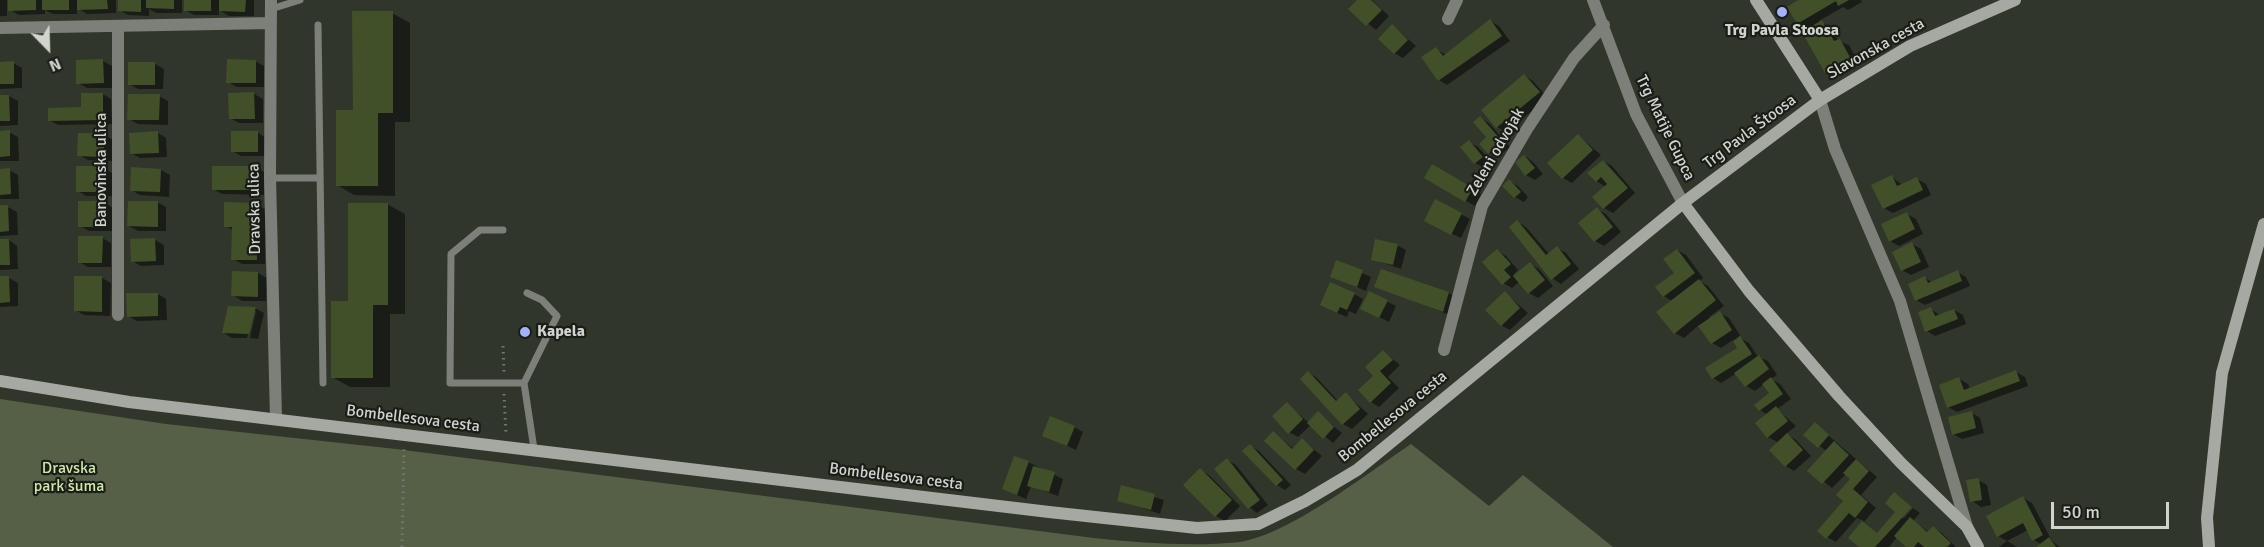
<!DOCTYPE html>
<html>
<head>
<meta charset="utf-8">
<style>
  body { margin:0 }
  #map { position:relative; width:2264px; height:547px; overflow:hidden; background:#31362b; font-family:Signika,sans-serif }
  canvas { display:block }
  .north { position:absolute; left:18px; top:18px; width:60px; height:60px; -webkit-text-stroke:4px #1a1c17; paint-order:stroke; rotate:157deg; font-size:16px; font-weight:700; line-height:24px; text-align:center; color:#d1d4cd }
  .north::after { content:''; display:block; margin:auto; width:21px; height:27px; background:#d1d4cd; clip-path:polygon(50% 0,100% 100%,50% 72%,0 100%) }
  .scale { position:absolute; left:2051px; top:502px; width:118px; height:27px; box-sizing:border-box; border:3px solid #d1d4cd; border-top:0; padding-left:8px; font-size:18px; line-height:21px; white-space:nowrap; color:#d1d4cd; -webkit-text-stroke:4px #1a1c17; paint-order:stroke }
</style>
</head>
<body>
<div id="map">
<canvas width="2264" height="547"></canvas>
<div class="north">N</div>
<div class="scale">50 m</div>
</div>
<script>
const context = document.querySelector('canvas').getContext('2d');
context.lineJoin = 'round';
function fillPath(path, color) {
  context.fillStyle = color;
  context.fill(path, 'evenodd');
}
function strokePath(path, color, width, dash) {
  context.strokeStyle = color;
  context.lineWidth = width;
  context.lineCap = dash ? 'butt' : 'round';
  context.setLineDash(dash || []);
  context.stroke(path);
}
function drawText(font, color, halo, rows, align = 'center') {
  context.font = font + ' Signika,sans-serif';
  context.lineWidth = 4.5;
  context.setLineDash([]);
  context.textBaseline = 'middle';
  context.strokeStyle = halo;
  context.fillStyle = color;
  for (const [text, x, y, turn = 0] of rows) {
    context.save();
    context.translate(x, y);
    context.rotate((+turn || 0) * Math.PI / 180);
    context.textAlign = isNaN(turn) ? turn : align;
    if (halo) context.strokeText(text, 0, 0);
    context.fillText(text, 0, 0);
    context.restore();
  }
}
fillPath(new Path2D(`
  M0 399 166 424 396 449 1094 538C1143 543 1192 547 1240 542 1292 533 1366 474 1411 444L1489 506 1523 475 1613 547H0Z`), '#566047');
fillPath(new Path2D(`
  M0 0H7V16H0Z
  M10 0H116V13L87 14 77 8V14H53L45 10V14L19 15 10 10Z
  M119 0H182V13H156L149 9V16L128 15 119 10Z
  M185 0H254V16H229L219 10V15H194L185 10Z
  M1359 0H1372L1389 16 1376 30 1350 9Z
  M1801 0H1861L1862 2 1848 10 1843 7 1819 21 1831 27 1838 41 1849 45 1859 64 1835 77 1826 72 1809 29 1798 23Z
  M392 13 410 23V122H395V196L354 195 337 185 354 111Z
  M1490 21 1499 26 1510 41 1447 85 1439 80 1436 49 1446 55Z
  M1393 26 1416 46 1403 58 1394 53Z
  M103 61 112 66V88H87L78 83Z
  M255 61 264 66V87H237L228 82Z
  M0 63H13L22 68V88L0 89Z
  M155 64 164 69 163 89H138L129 84Z
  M1524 75 1533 81 1548 98 1506 132 1497 127Z
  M103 94 111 99 112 124 58 125 49 120 83 108Z
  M254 94 263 99V123H239L230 118Z
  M0 96H9L18 101V125L0 126Z
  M159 96 168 101V125L138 124 129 119Z
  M1480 118 1489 123 1510 147 1497 158 1489 153V137Z
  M0 132H9L18 137 19 161H0Z
  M257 132 266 138V156H241L232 151Z
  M158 133 166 138 167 157 140 158 131 153Z
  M104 135 113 140 112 161 88 160 79 155Z
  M1579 136 1601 155 1572 183 1563 178Z
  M1469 142 1478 147 1491 162 1484 168 1475 163Z
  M1525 156 1533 162 1543 174 1535 180 1526 175 1517 163Z
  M1603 161 1612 166 1635 193 1613 213 1604 208 1606 187 1596 181Z
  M1432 166 1481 194 1475 206 1426 178Z
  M256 167 264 172V195L222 194 213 189Z
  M103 168 112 173V196H86L78 191Z
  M132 169 161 170 170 175 169 197 140 195 131 190Z
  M0 170H9L18 175 19 199H0Z
  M1891 176 1902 185 1917 179 1926 184 1931 195 1893 213 1884 208Z
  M1509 181 1518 186 1528 197 1524 202 1515 197Z
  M1436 201 1470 219 1461 238 1435 226Z
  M104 202 113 208V231H89L80 226Z
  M157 202 166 207V231H138L129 226Z
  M256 204 265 209V264H242L233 259V230L226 226Z
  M387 204 405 214V314H390V387H350L332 377 349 303Z
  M0 207H8L17 212 18 235 0 236Z
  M1597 209 1606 214 1621 232 1604 246 1595 241 1580 223Z
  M1907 214 1916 219 1923 234 1899 246 1890 241Z
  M1518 222 1526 227 1549 254 1557 248 1566 253 1579 269 1561 284 1552 278Z
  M102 238 111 243V267H88L79 262Z
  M9 240 17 246 18 269 0 270V241Z
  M155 240 164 245V265L141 266 132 261Z
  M1912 244 1921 249 1929 267 1911 275 1902 270Z
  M1397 245 1406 250 1401 269 1372 259Z
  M1677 250 1686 255 1703 278 1700 281 1708 286 1724 306 1709 317 1711 319 1720 313 1729 318 1740 335 1738 337 1749 343 1758 357 1768 361 1777 375 1771 379 1780 384 1791 399 1777 409 1796 426 1786 434 1796 440 1811 456 1794 471 1786 466 1779 443 1768 437V415L1760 410 1771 394 1764 384 1755 391 1746 386 1737 373 1721 383 1713 378 1739 348 1733 340 1721 348 1712 343 1699 325 1684 338 1675 333 1672 301 1664 296 1676 274Z
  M1497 251 1506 256 1518 270 1513 275 1515 277 1530 264 1539 269 1553 286 1538 298 1529 293 1520 281 1512 288 1503 283Z
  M1337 262 1371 277 1366 291 1332 276Z
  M1957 272 1966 277 1970 286 1925 305 1916 300 1925 278 1932 282Z
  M258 273 267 278 266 301H242L233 295Z
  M0 278H9L18 283V306L0 307Z
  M102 278 111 283 110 316 84 315 75 310Z
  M1376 286 1449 293 1457 298 1452 316Z
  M1370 293 1396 306 1389 322 1371 313Z
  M1505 293 1528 313 1510 330 1501 325Z
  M158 294 166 299 167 320 137 321 128 316Z
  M1354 294 1363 299 1356 314 1349 311 1347 317 1330 310Z
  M255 308 264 313 258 339 250 338 256 311H253L247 338H232L224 333Z
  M1931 309 1941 316 1954 310 1963 315 1966 324 1935 336 1927 331Z
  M1384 352 1400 365 1388 377 1399 388 1379 407 1371 402 1375 376Z
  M2016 372 2025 377 2028 386 1957 412 1948 407 1959 379 1968 384 1970 389Z
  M1309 373 1317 378 1338 401 1346 394 1368 414 1352 429 1343 424Z
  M1287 404 1309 423 1318 413 1342 433 1333 443 1311 425 1298 437 1289 432Z
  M1972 413 1980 418 1984 433 1962 439 1953 434Z
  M1815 424 1877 477 1861 495 1876 508 1863 523 1878 534 1897 512 1895 494 1911 506 1900 518H1904L1913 508 1920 513 1913 521 1929 532 1933 528 1942 533 1956 547H1909L1897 537 1889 547H1861L1850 538 1864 521 1857 518 1836 542 1827 537 1852 479 1846 474 1832 488 1809 470 1827 451 1819 446Z
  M1074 427 1083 432 1076 450 1044 435Z
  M1273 433 1294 449 1302 440 1322 456 1305 474 1296 469Z
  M1250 446 1259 451 1291 485 1285 490 1277 485Z
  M1227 460 1236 465 1268 505 1257 513 1249 507Z
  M1028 462 1063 479 1058 496 1031 486 1026 499 1004 489Z
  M1200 470 1209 475 1240 506 1225 521 1216 516Z
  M1978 480 1987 485 1991 505 1981 507 1972 501Z
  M1122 487 1164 500 1160 514 1119 500Z
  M2023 498 2032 503 2052 541 2060 547H2039L2042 545 2033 539 2028 530 2007 541 2017 547H1999L2007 541 1998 536Z`), '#0007');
fillPath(new Path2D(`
  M8 0H36V10L8 11Z
  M42 0H69V10H42Z
  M77 0H107L108 9 77 10Z
  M118 0H141V12L118 11Z
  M146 0H174V9L146 8Z
  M184 0H211V11H184Z
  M219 0H246L245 12 219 11Z
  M1357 0H1371L1382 10 1366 26 1348 9Z
  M1798 0H1849L1838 6 1836 1 1797 24 1787 7Z
  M352 11H393V113H378V186H336V110H353Z
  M1490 19 1502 36 1438 81 1421 57 1436 47 1443 56Z
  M1822 20 1834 41 1840 39 1851 59 1825 73 1802 32Z
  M1392 24 1408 40 1394 54 1378 39Z
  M103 59 104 83 76 84V60Z
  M227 59 256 60V83H226Z
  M14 61V84H0V62Z
  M128 62H155V85H128Z
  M1524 74 1540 92 1496 128 1481 110Z
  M254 92 255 119H229L228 93Z
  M81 93H103V120L48 121V108L81 107Z
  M128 94H160L159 120H127Z
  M0 95H9L10 121H0Z
  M1480 116 1502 141 1488 154 1479 144 1486 137 1473 122Z
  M10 130V156L0 157V131Z
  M158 131 159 153 130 154 129 133Z
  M231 131H258V152H231Z
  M78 133H104V157L77 156Z
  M1578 134 1593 150 1562 179 1547 163Z
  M1469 140 1483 157 1474 164 1460 147Z
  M1524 155 1535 168 1525 176 1515 162Z
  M1603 160 1628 188 1603 209 1592 197 1607 184 1601 177 1596 182 1587 173Z
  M1432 164 1473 188 1465 202 1424 178Z
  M76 166H103V192H76Z
  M212 166H256V190H212Z
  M131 167 161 169 160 192 130 191Z
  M10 168 11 194 0 195V169Z
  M1892 175 1897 186 1917 177 1923 190 1883 209 1871 185Z
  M1509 179 1521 192 1514 198 1502 186Z
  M1435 199 1462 213 1451 235 1424 221Z
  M78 201H104V227H78Z
  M128 201H158V227L127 226Z
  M224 202 256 203 257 260H231L232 227H224Z
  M348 203H388V305H373V378H331V301H348Z
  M0 205H8L9 231 0 232Z
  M1597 207 1613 227 1594 242 1578 223Z
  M1907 212 1915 229 1889 242 1881 224Z
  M1517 220 1546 255 1557 246 1571 264 1551 280 1509 227Z
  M78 236H103L102 263H78Z
  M155 238 156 261 131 262 130 239Z
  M0 239H9L10 265H0Z
  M1375 239 1398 244 1393 265 1371 260Z
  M1912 242 1921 262 1901 271 1892 252Z
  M1497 249 1511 264 1504 270 1511 277 1502 285 1482 262Z
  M1677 249 1695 273 1663 297 1655 287 1674 273 1663 259Z
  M1336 260 1363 270 1357 287 1330 277Z
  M1530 262 1545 280 1528 294 1513 276Z
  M1381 269 1449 292 1443 312 1374 287Z
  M1958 270 1962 281 1915 301 1908 284 1925 276 1928 283Z
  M232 271 258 272V297L231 296Z
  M0 276H9L10 302 0 303Z
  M74 276H102V312L74 311Z
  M1699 279 1716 300 1674 334 1656 312Z
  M1330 282 1355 293 1347 310 1340 307 1337 313 1320 305Z
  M1369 291 1388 300 1379 318 1360 309Z
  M1505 291 1520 308 1501 326 1485 310Z
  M126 293H158V316L127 317Z
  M228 306 256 307 249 334 222 333Z
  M1931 307 1935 316 1954 309 1958 319 1925 332 1918 312Z
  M1720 311 1732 330 1711 344 1698 326Z
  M1740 336 1752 354 1712 379 1705 368 1737 348 1733 341Z
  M1383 350 1393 360 1380 371 1391 383 1370 403 1358 390 1373 376 1365 367Z
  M1759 355 1769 369 1745 387 1734 373Z
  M2016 370 2020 381 1947 408 1939 385 1959 377 1964 390Z
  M1308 371 1336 401 1346 392 1360 409 1342 425 1300 379Z
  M1771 377 1783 394 1759 411 1754 405 1769 393 1762 384Z
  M1287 402 1303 419 1288 434 1272 416Z
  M1776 406 1788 421 1767 438 1755 423Z
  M1318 411 1334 427 1323 439 1307 423Z
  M1972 411 1976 428 1952 435 1948 417Z
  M1050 416 1075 426 1067 446 1042 436Z
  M1815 422 1829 435 1818 448 1803 435Z
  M1273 431 1292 449 1302 438 1314 450 1295 470 1264 441Z
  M1787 433 1803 450 1785 467 1769 450Z
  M1834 441 1849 455 1822 484 1807 471Z
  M1250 444 1283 480 1276 486 1242 451Z
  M1014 456 1029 461 1017 495 1002 489Z
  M1227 458 1260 500 1248 509 1214 469Z
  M1856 459 1869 471 1853 489 1868 502 1855 518 1849 513 1826 539 1817 531 1843 501 1836 495 1850 479 1843 473Z
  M1033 466 1055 472 1049 492 1027 486Z
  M1200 468 1232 500 1215 517 1183 485Z
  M1979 478 1982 500 1970 502 1966 480Z
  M1121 485 1155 494 1151 510 1117 501Z
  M1894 492 1912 507 1875 547H1859L1848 538 1862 521 1877 533 1895 512 1885 503Z
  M2023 496 2043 535 2032 541 2023 523 1997 537 1986 516Z
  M1910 517 1927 532 1933 526 1951 543 1947 547H1924L1918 542 1914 547H1906L1894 536Z
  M2049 537 2056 547H2036Z`), '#425029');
strokePath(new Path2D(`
  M503 346 504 372
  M504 394 506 434
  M402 547 404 449`), '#757a70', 3, [1.5, 4.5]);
strokePath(new Path2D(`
  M271 9 300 0
  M318 25 323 383
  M270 178H320
  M503 230H480L451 254 450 383H524L534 449
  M524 383 557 316 542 300 527 293`), '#7d7f79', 7);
strokePath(new Path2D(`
  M271 0 270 178 276 418
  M1593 0 1636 114 1683 203
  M1448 19 1457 0
  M0 28 271 23
  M1820 100 1835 149 1900 301 1967 527
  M118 315V26
  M1444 350 1482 206 1527 129 1574 58 1604 25`), '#7d7f79', 12);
strokePath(new Path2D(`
  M1756 0 1820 100
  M1683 203 1749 291 1839 396 1901 463 1967 527 1978 547
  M0 381 129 402 1049 512 1197 528 1258 524 1305 501 1357 470 1683 203 1820 100 1910 46 2015 0
  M2209 547 2207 518 2222 373 2264 224`), '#a6a9a1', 12);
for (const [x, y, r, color] of [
  [1782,12,6,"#a4b2fc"],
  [525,332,6,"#a4b2fc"]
]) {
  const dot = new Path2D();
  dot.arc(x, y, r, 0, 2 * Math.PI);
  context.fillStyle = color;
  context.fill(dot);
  strokePath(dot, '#1a1c17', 2);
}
drawText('bold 16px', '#d1d4cd', '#1a1c17', [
  ["Trg Pavla Stoosa",1782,31],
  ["Kapela",537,332,"left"]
]);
drawText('16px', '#d1d4cd', '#1a1c17', [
  ["Slavonska cesta",1876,49,-29],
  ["Trg Matije Gupca",1665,128,64],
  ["Trg Pavla Štoosa",1750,132,-37],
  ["Zeleni odvojak",1496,152,-60],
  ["Banovinska ulica",102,170,-90],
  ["Dravska ulica",255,209,-91],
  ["Bombellesova cesta",1393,417,-39],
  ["Bombellesova cesta",413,419,7],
  ["Bombellesova cesta",896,477,7]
]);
drawText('16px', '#cde8a4', '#1a1c17', [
  ["Dravska",69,469],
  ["park šuma",69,487]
]);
</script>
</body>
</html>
